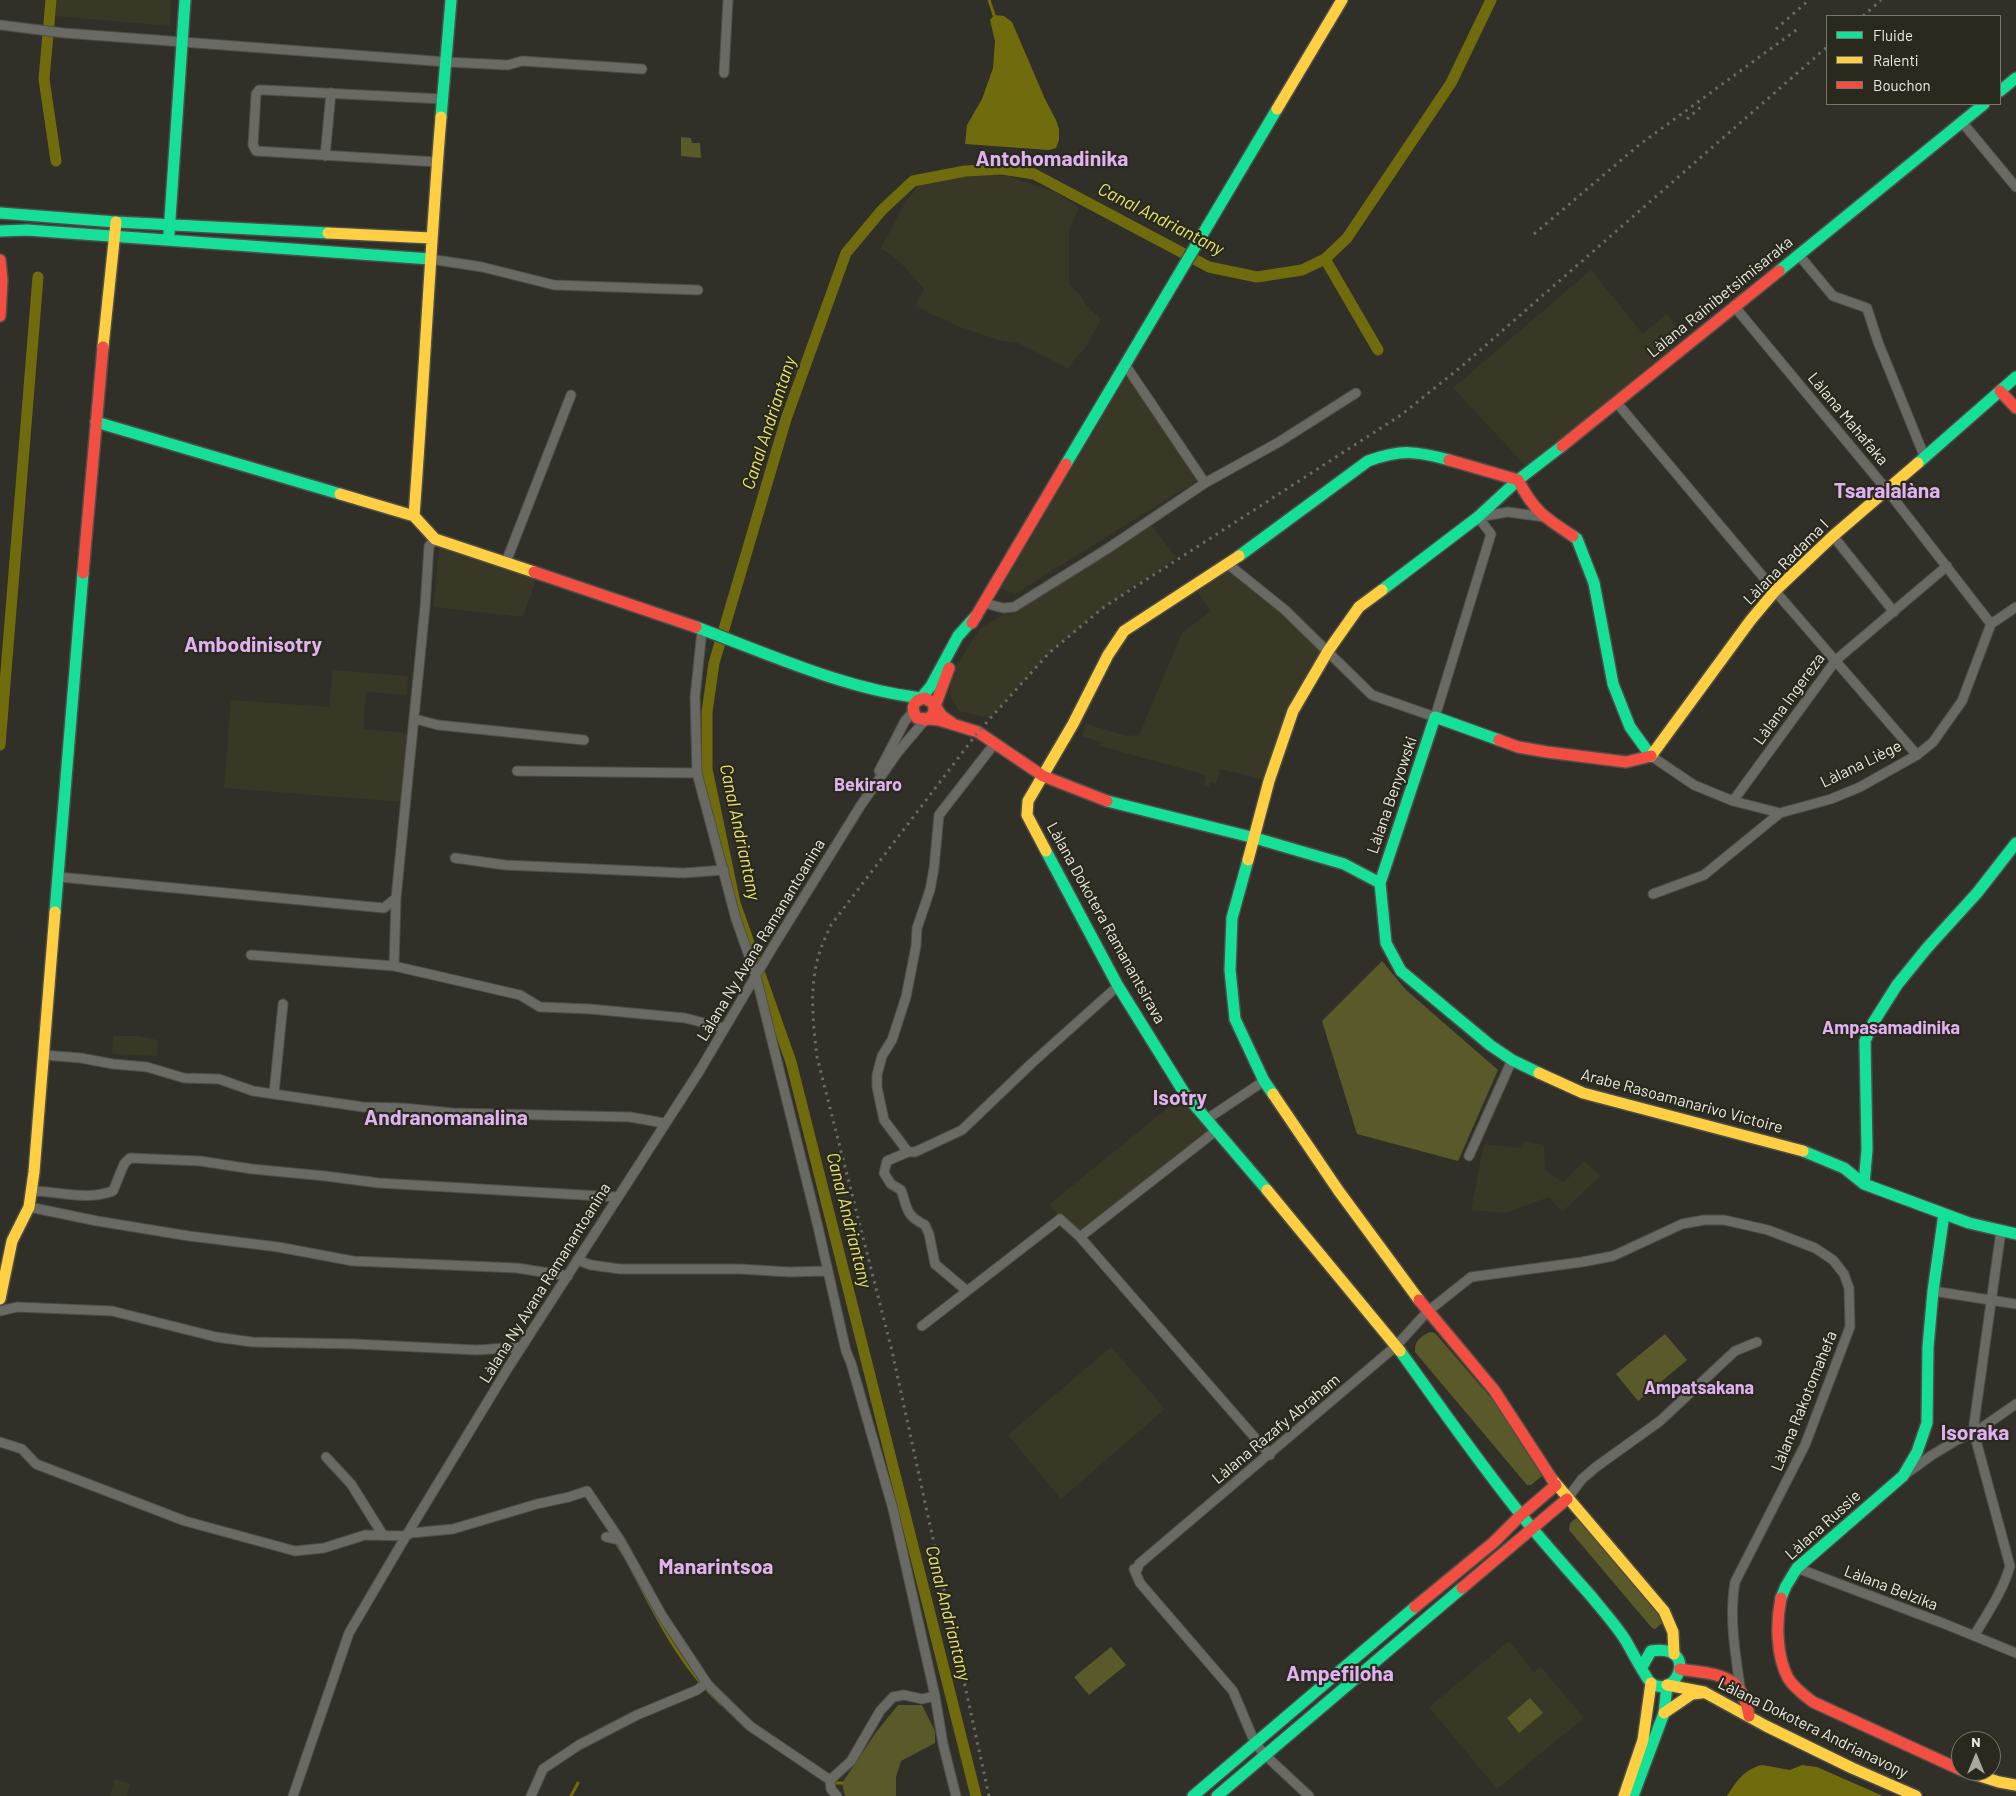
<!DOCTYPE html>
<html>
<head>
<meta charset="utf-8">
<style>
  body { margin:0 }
  #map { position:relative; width:2016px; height:1796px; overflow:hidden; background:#303029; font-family:Barlow,sans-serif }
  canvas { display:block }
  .legend { position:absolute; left:1826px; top:15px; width:175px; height:90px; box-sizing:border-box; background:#29291d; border:1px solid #76766c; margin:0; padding:6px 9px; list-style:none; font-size:15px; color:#eaeae2 }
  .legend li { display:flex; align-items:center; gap:10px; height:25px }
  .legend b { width:25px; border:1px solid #76766c }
  .north { position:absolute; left:1951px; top:1731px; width:50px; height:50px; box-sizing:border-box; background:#29291d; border:1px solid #76766c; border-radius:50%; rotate:0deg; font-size:14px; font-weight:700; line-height:20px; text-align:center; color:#eaeae2 }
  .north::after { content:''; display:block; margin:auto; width:18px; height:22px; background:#a9a9a1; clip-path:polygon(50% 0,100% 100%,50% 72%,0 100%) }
</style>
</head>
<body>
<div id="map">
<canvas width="2016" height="1796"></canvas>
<ul class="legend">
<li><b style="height:6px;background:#16e098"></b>Fluide</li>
<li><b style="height:6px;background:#ffcf43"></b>Ralenti</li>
<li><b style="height:6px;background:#f24e42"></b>Bouchon</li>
</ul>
<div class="north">N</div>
</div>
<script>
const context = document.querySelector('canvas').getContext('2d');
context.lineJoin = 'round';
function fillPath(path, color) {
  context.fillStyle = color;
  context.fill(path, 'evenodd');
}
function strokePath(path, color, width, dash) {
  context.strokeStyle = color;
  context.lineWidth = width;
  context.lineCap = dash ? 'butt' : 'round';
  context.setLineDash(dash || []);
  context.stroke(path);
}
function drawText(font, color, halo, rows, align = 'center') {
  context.font = font + ' Barlow,sans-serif';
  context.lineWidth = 4.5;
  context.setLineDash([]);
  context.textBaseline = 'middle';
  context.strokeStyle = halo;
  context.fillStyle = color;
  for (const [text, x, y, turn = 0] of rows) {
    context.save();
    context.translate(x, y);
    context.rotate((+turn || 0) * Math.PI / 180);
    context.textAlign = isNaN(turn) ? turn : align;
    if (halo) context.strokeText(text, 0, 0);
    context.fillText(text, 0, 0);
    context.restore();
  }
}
fillPath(new Path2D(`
  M57 0H171L170 26 55 16Z
  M969 173 1007 176 1057 193 1079 208 1069 230V284L1080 295 1087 306 1101 319 1086 347 1073 361 1069 369 1018 343 1002 341 957 326 915 306 924 289 900 262 881 248 905 203 919 185 948 176Z
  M1591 270 1643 334 1666 314 1685 336 1528 468 1453 388Z
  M1126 377 1150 402 1198 480 1015 594 1001 588Z
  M1151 524 1176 558 1104 607 1049 653 990 718 959 711 950 694 952 672 980 629Z
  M440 544 537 577 523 617 433 607Z
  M1228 566 1323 648 1296 691 1262 779 1220 769 1217 781 1215 783 1210 782 1209 787 1204 785 1206 775 1100 746 1101 742 1082 736 1086 724 1127 736 1139 735 1182 633 1211 611 1198 592Z
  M333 670 408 676 407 695 366 692 363 729 408 733 403 802 224 788 231 700 329 707Z
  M113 1036H137L158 1040 157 1056 112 1054Z
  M1182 1096 1213 1131 1078 1235 1056 1213 1050 1204Z
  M1525 1141 1544 1145 1545 1170 1563 1183 1584 1161 1600 1176 1562 1212 1549 1197 1506 1213 1471 1210 1484 1144 1522 1148Z
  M1111 1347 1165 1409 1061 1499 1008 1435Z
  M1509 1641 1534 1672 1541 1667 1584 1718 1497 1789 1429 1707Z
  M115 1779 130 1784 127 1796H110Z`), '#393826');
fillPath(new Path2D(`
  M681 137 691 138 692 143H700L701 158 681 156Z
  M1382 961 1406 990 1498 1070 1458 1161 1357 1134 1322 1021Z
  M1430 1332 1435 1333 1549 1465 1548 1471 1531 1485H1527L1415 1352C1414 1341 1421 1336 1430 1332Z
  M1665 1334 1687 1360 1638 1401 1616 1374Z
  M1585 1511 1589 1512 1671 1609V1616L1655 1629 1652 1628 1569 1530 1570 1523Z
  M1111 1647 1126 1665 1089 1695 1074 1677Z
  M1530 1698 1543 1713 1519 1733 1507 1718Z
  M898 1705H922L935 1731V1743L901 1761 896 1777V1796H845L842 1783 877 1731Z`), '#5a5929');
fillPath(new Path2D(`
  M994 15 1004 16 1012 22 1045 99 1056 120 1059 129V140L1056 148 1049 150 965 144 967 125 982 99 993 68 995 41 990 20Z
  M1762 1765 1790 1770 1802 1765 1817 1767 1883 1796H1727C1736 1782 1744 1769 1762 1765Z`), '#706b0d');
strokePath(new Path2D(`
  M989 0 994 15
  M615 1541 623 1554
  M630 1566C655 1614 681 1668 721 1704
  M831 1783H842
  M571 1796 578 1783`), '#706b0d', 3);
strokePath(new Path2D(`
  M51 0 44 79 56 161
  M1325 259 1378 350
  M0 745 38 277
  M976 1796 791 1062 735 903 707 769V712L714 663 786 419 846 253 882 210 913 181 965 171 1002 169 1034 174 1209 267 1257 277 1302 270 1325 259 1347 238 1451 83 1491 0`), '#706b0d', 11);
const street = new Path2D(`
  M0 25 64 33 447 62 508 65 522 61 642 69
  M724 73 728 0
  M1962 122 2016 187
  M325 156 331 93
  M437 162 256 151 253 145 256 94 259 90H264L443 99
  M1798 254 1833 296 1867 308 1878 342 1925 458
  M430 259 482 267 554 285 698 290
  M1734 306 1887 490 1991 624
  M1617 403 1775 591 1917 755
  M1205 483 1279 442 1356 393
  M1833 536 1894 612
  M506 562 571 395
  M1228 564 1285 610 1372 695 1435 717 1491 534 1478 517 1508 512 1544 517
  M984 603 1003 608 1014 607 1107 549 1205 483 1126 366
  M702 630 695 697 697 773 736 919 756 976 818 1227 846 1351 851 1363 893 1509 935 1696 943 1744 956 1796
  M415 719 438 725 584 740
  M995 743 939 815 934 868 930 890 917 928 916 946 906 997 892 1040 882 1056 877 1075V1087L884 1120 908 1152H915L962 1130 1033 1062 1118 986
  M1651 756 1694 785 1733 801 1780 813 1831 799 1860 787 1917 755 1933 742 1962 701 1991 624 2016 607
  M517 771 697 773
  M879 771 905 721 913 712
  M1733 801 1836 660 1947 566
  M455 858 505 865 684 873 724 870
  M59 877 384 908 396 898 425 607 429 546 435 539
  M1653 894 1704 875 1780 813
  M251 955 394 966 520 995 540 1007 590 1009 685 1018 724 1028
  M394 966 396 898
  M44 1055 81 1058 113 1064 147 1067 184 1078 219 1079 253 1091 363 1107 403 1108 453 1113 630 1117 664 1123
  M274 1093 283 1004
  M1207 1119 1264 1081
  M908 1152 887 1161 884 1173 891 1184 901 1190C908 1209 905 1215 925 1225L929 1234 935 1264 967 1291
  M1469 1156 1512 1060
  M31 1191C58 1191 87 1201 113 1191L124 1164 130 1158 200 1161 252 1169 325 1176 379 1183 617 1197
  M29 1207 97 1221 189 1236 278 1247 353 1261 517 1268 568 1276
  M1080 1237 1217 1130
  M577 1260 591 1265 620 1269H740L789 1272 827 1271
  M1933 1291 2016 1304
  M0 1311 17 1307 112 1311 216 1337 252 1342 355 1344 477 1350 521 1347
  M922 1326 1060 1219 1080 1237 1270 1455
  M0 1442 22 1449 36 1464 185 1521 295 1551 324 1548 365 1535 406 1536 411 1533 453 1529 537 1504 569 1497 587 1491 620 1540 661 1614 708 1685 750 1726 830 1780
  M326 1457 351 1484 383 1535
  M1907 1473 1932 1455 1957 1440 1974 1433 2016 1404
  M1567 1499 1582 1479 1596 1467 1660 1421 1735 1351 1757 1342
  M606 1537 620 1540
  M1797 1568 1945 1624 2016 1653
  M1974 1636C1987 1614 2003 1591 2010 1566L1974 1433V1424L2001 1231
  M830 1780 851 1761 880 1711 893 1697 904 1695 922 1699 935 1696
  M830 1780 831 1789 837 1796
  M293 1796 349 1633 406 1536 508 1368 700 1070 771 950 861 805 898 752 925 720
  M531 1796 543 1769 579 1745 637 1715 697 1690 706 1683
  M1309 1796 1265 1755 1255 1743 1233 1691 1140 1583 1134 1569 1137 1570 1139 1564 1396 1346 1427 1312 1471 1277 1582 1262 1613 1256 1682 1224 1704 1220H1724L1768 1230 1815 1248 1833 1260 1844 1274 1849 1288 1850 1327 1805 1445 1735 1582C1729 1616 1735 1652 1740 1686`);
const fast = new Path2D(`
  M2000 91 2016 78
  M441 117 451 0
  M0 213 116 222 328 233
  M0 231 27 230 430 259
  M169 233 185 0
  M1779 271 1984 104
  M96 422 340 494
  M1918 463 2016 377
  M1066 464 1277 109
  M1573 536 1577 539 1594 583 1613 684 1630 727 1651 756
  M1239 556 1368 461C1402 449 1415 451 1449 460
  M1382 590 1478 517 1518 480 1562 446
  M696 627C769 654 844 689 921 698L931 686 958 636 976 616
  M1499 740 1435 717 1380 883 1386 943 1401 971 1490 1045 1512 1060 1539 1073
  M1107 801 1255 838 1344 864 1380 883
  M1046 851 1118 986 1185 1094 1267 1190
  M1248 860 1232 918 1230 970 1235 1019 1264 1081 1273 1094
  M55 912 83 573
  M1803 1151 1844 1168 1864 1184 1969 1223 2016 1234
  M1864 1184 1867 1150 1865 1041 1873 1023 1897 985 1927 948 1977 893 2016 843
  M1400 1351C1440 1406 1479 1463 1522 1516 1544 1543 1568 1570 1591 1596 1603 1611 1616 1625 1626 1641 1630 1648 1647 1680 1651 1683 1677 1701 1700 1643 1651 1651L1642 1667
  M1781 1598 1786 1586 1797 1568 1903 1476 1917 1452 1927 1423 1928 1347 1933 1291 1944 1214
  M1193 1796 1415 1607
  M1217 1796 1462 1588
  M1633 1796 1664 1713 1667 1685`);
const slow = new Path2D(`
  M1277 109 1342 0
  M328 233 431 238
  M103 347 116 222
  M340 494 414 516 435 539 534 572
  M414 516C424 383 430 250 441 117
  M1651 756 1750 621 1775 591 1833 536 1918 463
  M1046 851 1027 815 1028 801 1073 724 1108 655 1124 631 1239 556
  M1248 860 1269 781 1293 711 1328 651 1359 607 1382 590
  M1539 1073 1583 1093 1803 1151
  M1273 1094 1338 1190 1419 1300
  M1267 1190 1400 1351
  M0 1299 12 1241 29 1207 34 1172 55 912
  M1552 1479 1664 1611 1673 1632 1674 1654
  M1667 1685 1704 1692 1766 1726 1852 1768 1916 1796
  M1664 1713 1692 1694 1701 1693
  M1964 1771 1999 1782 2016 1785
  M1624 1796 1643 1740 1651 1683`);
const jam = new Path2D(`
  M0 260 2 280 0 316
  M2000 391 2016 408
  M1562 446 1779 271
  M1449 460 1518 480C1534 511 1544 517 1573 536
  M534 572 696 627
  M83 573 103 347
  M972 623 1066 464
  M949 668 935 706 942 716 952 723
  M925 720C933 717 936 711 933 703L925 698C913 700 910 708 917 718L939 720 978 732 1043 776 1107 801
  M1499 740 1518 747 1547 752 1626 762 1651 756
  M1419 1300 1494 1390 1552 1479
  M1462 1588 1567 1499
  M1781 1598C1776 1622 1776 1655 1788 1678 1794 1688 1804 1695 1813 1702L1961 1770
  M1415 1607 1494 1542 1521 1515 1556 1485
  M1680 1669C1717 1675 1742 1672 1749 1716`);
strokePath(street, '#4e4e48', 11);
strokePath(fast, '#4e4e48', 14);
strokePath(slow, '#4e4e48', 14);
strokePath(jam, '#4e4e48', 14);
strokePath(street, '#6a6a64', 9);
strokePath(fast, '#16e098', 11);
strokePath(slow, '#ffcf43', 11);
strokePath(jam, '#f24e42', 11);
strokePath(new Path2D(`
  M1863 16 1881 0
  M1776 29 1809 0
  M1687 119 1702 106
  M1534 234 1639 145 1799 28
  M989 1796 892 1351 817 1057C813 1022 809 988 819 954 822 944 827 934 831 925L978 732 1049 653 1104 607 1401 415 1462 366 1827 47`), '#6b6b64', 3, [2.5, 5]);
drawText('16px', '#eaeae2', '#29291d', [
  ["Làlana Rainibetsimisaraka",1720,297,-39],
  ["Làlana Mahafaka",1848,419,50],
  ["Làlana Radama I",1786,562,-45],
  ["Làlana Ingereza",1789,699,-54],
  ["Làlana Liège",1861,764,-26],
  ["Làlana Benyowski",1392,795,-71],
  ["Làlana Dokotera Ramanantsirava",1106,923,61],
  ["Làlana Ny Avana Ramanantoanina",761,940,-59],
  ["Arabe Rasoamanarivo Victoire",1682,1101,15],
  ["Làlana Ny Avana Ramanantoanina",545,1283,-58],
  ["Làlana Rakotomahefa",1804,1401,-68],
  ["Làlana Razafy Abraham",1276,1429,-40],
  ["Làlana Russie",1823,1525,-42],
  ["Làlana Belzika",1891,1588,21],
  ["Làlana Dokotera Andrianavony",1813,1728,26]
]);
drawText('italic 18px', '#e8e46c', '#29291d', [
  ["Canal Andriantany",1161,219,27],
  ["Canal Andriantany",769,423,-72],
  ["Canal Andriantany",740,832,78],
  ["Canal Andriantany",849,1220,76],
  ["Canal Andriantany",948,1613,76]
]);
drawText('bold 18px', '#e0b2f1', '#29291d', [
  ["Bekiraro",868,785],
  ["Ampasamadinika",1891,1028],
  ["Ampatsakana",1699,1388]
]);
drawText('bold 21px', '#e0b2f1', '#29291d', [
  ["Antohomadinika",1052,159],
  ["Tsaralalàna",1887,491],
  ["Ambodinisotry",253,645],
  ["Isotry",1180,1098],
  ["Andranomanalina",446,1118],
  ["Isoraka",1975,1433],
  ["Manarintsoa",716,1567],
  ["Ampefiloha",1340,1674]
]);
</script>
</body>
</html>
